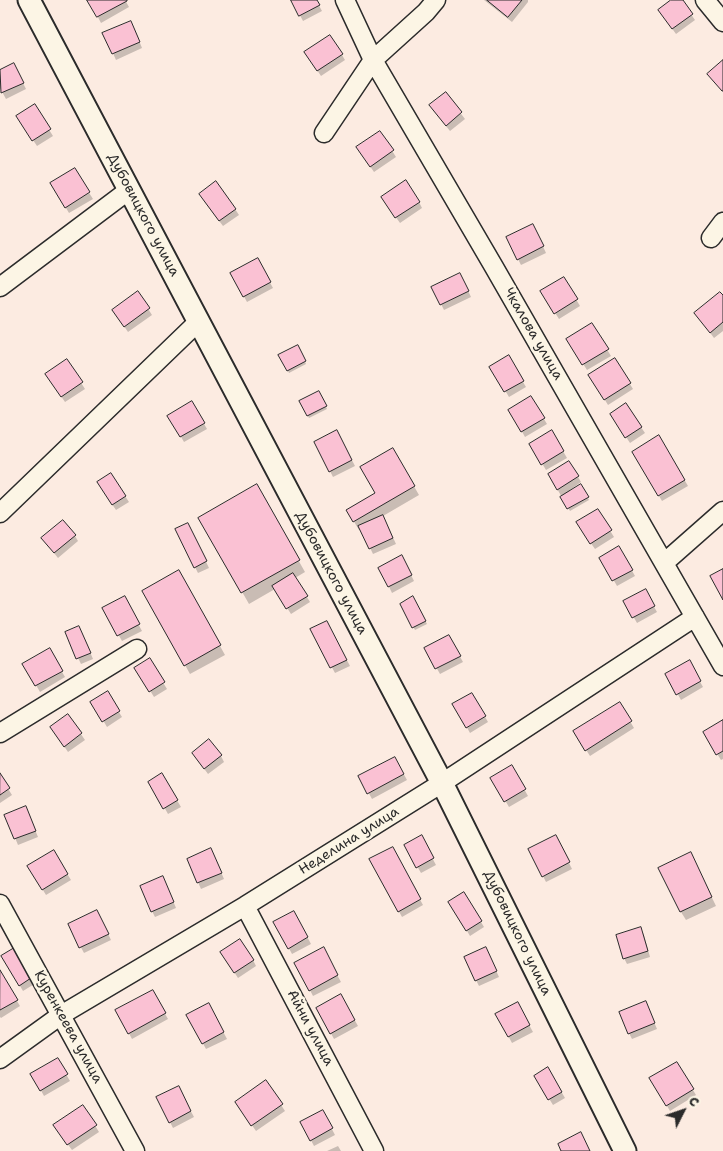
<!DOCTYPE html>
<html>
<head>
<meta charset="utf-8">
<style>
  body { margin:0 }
  #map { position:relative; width:723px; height:1151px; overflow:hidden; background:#fcebe1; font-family:"Shantell Sans",sans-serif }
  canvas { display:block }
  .north { position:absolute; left:658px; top:1086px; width:50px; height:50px; -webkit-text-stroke:4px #fcf5e5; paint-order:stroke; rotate:49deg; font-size:14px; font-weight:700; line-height:20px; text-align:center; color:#2b2b2b }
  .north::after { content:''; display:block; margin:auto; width:18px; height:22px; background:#2b2b2b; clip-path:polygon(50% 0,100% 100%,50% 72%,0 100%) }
</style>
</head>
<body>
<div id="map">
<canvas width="723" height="1151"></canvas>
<div class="north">С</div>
</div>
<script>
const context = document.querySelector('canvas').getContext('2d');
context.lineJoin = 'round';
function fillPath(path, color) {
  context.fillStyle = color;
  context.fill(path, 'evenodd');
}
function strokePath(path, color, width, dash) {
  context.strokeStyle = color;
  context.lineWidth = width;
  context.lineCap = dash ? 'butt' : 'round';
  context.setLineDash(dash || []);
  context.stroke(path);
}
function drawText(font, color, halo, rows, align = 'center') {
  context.font = font + ' "Shantell Sans",sans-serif';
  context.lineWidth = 5;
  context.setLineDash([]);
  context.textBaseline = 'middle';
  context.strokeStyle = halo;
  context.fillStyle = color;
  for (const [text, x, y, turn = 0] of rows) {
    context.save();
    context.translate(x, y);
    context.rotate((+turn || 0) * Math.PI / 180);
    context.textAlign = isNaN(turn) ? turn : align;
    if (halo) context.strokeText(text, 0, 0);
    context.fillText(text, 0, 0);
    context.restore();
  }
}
fillPath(new Path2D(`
  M89 0H125L129 7 101 23Z
  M292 0H316L322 11 303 21Z
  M484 0H528V2L512 22Z
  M673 0H681L695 20 676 34 663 16Z
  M134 28 142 48 116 60 104 33Z
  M342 55 345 60 321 76 309 58Z
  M14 65 26 89 6 99 0 88V71Z
  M445 93 465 119 450 131 434 111Z
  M34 106 53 136 37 146 21 122Z
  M380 132 396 157 374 172 361 153Z
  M74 169 93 199 69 213 51 183Z
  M204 201 235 209 239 215 223 226Z
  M419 202 422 208 400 223 386 203Z
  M536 231 546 253 521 265 518 259Z
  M257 259 273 288 247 302 231 273Z
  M564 279 580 306 559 319 542 292Z
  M463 280 471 297 444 310 433 288Z
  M138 293 152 315 128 332 117 316Z
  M723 297V331L714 338 696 314Z
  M592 325 611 356 587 370 568 340Z
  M298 347 306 364 289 373 280 355Z
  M508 357 526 387 509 397 491 367Z
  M615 360 633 389 608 405 590 376Z
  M67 361 85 389 65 402 50 380Z
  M318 392 327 409 309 418 300 402Z
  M531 398 547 424 525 437 510 410Z
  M192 403 207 429 184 442 169 416Z
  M626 405 645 433 630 443 615 420Z
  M552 432 567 458 546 470 531 445Z
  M340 437 355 466 333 477 330 471Z
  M659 437 688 486 662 501 633 452Z
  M393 450 419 495 383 516 396 544 373 554 361 529 359 530 347 510 377 493Z
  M569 462 581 482 570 490 571 492 581 486 589 500 570 511 549 475Z
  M256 486 305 572 295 578 310 602 291 614 275 589 249 604 200 518Z
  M102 489 125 496 129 502 116 510Z
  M597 510 614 537 595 549 581 529Z
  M191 531 209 568 198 573 195 567Z
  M75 536 78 541 58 558 42 538Z
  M619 548 635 576 617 586 601 558Z
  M405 563 414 581 392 593 380 568Z
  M179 572 225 655 190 674 144 591Z
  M645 591 657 612 637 623 625 602Z
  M124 598 142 631 122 641 104 609Z
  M413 598 427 624 415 630 401 604Z
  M330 628 350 666 335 673 312 630Z
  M66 633H82L93 659 81 664Z
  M449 637 463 662 440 674 426 649Z
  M49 650 65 677 40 692 24 664Z
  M149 660 167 689 154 697 136 668Z
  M689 662 703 687 681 700 667 675Z
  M107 693 122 717 107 727 92 702Z
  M472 694 488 722 470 733 454 704Z
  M619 703 634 728 590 756 574 731Z
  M68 715 85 740 68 752 55 733Z
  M723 722V759L721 760 704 733Z
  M221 756 224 762 208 774 197 759Z
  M395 758 407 780 372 799 360 777Z
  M511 766 528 796 509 807 492 778Z
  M162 775 181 807 168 814 150 782Z
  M0 776 12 795 0 803Z
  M26 808 38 837 18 845 6 816Z
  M421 837 436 865 421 873 405 845Z
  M559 843 572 869 546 882 543 876Z
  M392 848 423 905 402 917 371 860Z
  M53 851 71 880 46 895 28 866Z
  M214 856 224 879 201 889 188 860Z
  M695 863 716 906 686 920 681 912Z
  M166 884 176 908 155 917 152 911Z
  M464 894 484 927 470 936 450 902Z
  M294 912 311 944 292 954 275 922Z
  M100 917 111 940 84 953 69 925Z
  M641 929 644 935 650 957 627 964 624 958Z
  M15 949 36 983 23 991 3 957Z
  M323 949 341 982 313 996 296 963Z
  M489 955 499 977 479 986 476 980Z
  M225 958 253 960 256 966 238 978Z
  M0 973 20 1006 1 1018 0 1017Z
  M152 991 168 1019 132 1039 117 1011Z
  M341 996 358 1026 334 1039 318 1009Z
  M517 1003 533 1032 512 1043 497 1015Z
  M646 1003 657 1029 632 1039 629 1033Z
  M209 1005 227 1039 206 1049 188 1016Z
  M57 1059 70 1081 44 1096 32 1074Z
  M677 1064 696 1095 670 1111 651 1079Z
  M548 1069 565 1098 553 1105 535 1076Z
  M266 1082 285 1111 256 1131 240 1108Z
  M181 1093 194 1117 173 1128 170 1122Z
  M83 1106 99 1132 72 1150 58 1131Z
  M323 1112 335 1135 314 1146 302 1123Z
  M338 1146 341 1151H327Z`), '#0003');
const building = new Path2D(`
  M87 0H127V1L97 17Z
  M291 0H317L320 5 299 16Z
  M487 0H522L508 17Z
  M671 0H683L693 14 672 29 658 10Z
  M131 21 140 42 112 54 102 33Z
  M330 35 343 54 317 71 304 52Z
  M723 60V91H722L707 74Z
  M14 63 24 83 1 93 0 70Z
  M446 92 462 112 446 126 429 105Z
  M35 104 51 129 32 141 16 116Z
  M380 131 394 150 370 167 356 147Z
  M75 168 90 192 65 208 50 183Z
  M406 180 420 202 395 218 381 197Z
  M216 181 236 209 219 221 199 194Z
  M533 224 544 246 517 260 506 237Z
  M258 258 271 282 243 297 230 273Z
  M460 273 469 291 440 305 431 287Z
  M564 277 578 299 554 314 540 291Z
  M138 291 150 308 124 327 112 310Z
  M720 292 723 295V322L710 333 694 313Z
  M592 323 609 349 582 365 566 339Z
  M298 345 306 361 287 371 278 355Z
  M509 355 524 381 504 392 489 367Z
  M615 358 631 383 604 400 588 375Z
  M67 359 83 382 61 397 45 374Z
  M319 391 327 406 307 416 299 401Z
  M531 396 545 418 521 432 508 410Z
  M192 401 205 423 180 437 167 416Z
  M626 403 642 427 625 438 610 414Z
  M337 430 352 460 329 472 314 442Z
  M552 430 564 451 541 465 529 444Z
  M659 435 685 480 658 496 632 452Z
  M393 448 415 486 353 522 346 510 375 493 360 467Z
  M569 461 579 476 557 490 548 474Z
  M111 473 126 496 112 505 97 482Z
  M257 484 300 560 241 593 198 518Z
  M581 484 589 497 567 509 560 497Z
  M598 509 612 530 590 544 576 522Z
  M383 515 393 538 369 549 358 526Z
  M63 520 76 535 54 553 41 538Z
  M188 523 207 561 194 568 175 529Z
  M619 546 633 570 612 581 599 558Z
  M402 555 412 575 388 587 378 568Z
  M723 569V600L710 576Z
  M179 570 221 645 184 666 142 591Z
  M293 573 308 596 286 609 272 586Z
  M646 589 655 606 632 618 623 601Z
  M125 596 140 624 117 636 102 608Z
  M413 596 426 621 412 628 400 604Z
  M327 621 347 660 330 668 310 629Z
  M79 626 91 653 76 659 65 632Z
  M449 635 461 656 435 669 424 648Z
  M50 648 63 671 35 686 22 664Z
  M150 658 165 682 149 692 134 668Z
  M690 660 701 681 676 695 665 674Z
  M108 691 120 711 102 722 90 702Z
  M472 693 486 716 466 728 452 704Z
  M620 702 632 721 585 751 573 731Z
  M68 714 82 733 64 747 50 727Z
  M723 720V751L716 755 703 732Z
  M209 739 222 755 204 769 192 753Z
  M395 757 404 774 367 794 358 776Z
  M512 765 526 789 504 802 490 778Z
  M0 773 10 788 0 795Z
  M162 773 178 800 163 809 148 782Z
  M26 806 36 831 14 839 4 815Z
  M422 835 434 858 416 868 404 845Z
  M556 835 570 862 542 877 528 849Z
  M393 847 421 899 398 912 369 859Z
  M211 848 222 873 197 883 187 859Z
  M54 850 68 874 42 890 27 866Z
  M691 852 712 897 680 912 658 868Z
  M163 876 174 902 151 912 140 886Z
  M464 892 482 921 466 931 448 902Z
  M97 910 109 934 79 948 68 924Z
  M294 911 308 937 288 949 273 922Z
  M641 927 648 951 623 959 616 935Z
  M240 939 254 960 234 973 220 952Z
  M16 947 34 976 19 986 1 956Z
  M324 947 338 975 309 991 294 963Z
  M486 947 497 971 475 981 464 957Z
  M0 970 18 1000 0 1010Z
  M153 990 166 1013 128 1034 115 1010Z
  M341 994 355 1020 330 1034 316 1008Z
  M646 1001 655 1023 628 1034 619 1012Z
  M518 1002 530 1025 508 1037 495 1014Z
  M209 1003 224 1032 202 1044 186 1015Z
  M58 1058 68 1074 40 1091 30 1074Z
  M677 1062 694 1089 666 1106 649 1078Z
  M548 1067 562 1092 548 1100 534 1076Z
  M266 1080 283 1104 251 1126 235 1102Z
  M179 1086 191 1111 169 1123 156 1097Z
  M83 1105 97 1125 67 1145 53 1125Z
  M323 1110 333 1128 310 1141 300 1122Z
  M581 1132 590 1151H561L558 1144Z`);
fillPath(building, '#fac1d3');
strokePath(building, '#2b2b2b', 1);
const minor = new Path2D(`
  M345 0 373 60 494 267 723 666
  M705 0 723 22
  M324 133 373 60 426 12 436 0
  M711 238 723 222
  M0 287 129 190
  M0 513 199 321
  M664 563 723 511
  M0 733 137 649
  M0 904 135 1151
  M245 906 374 1151
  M0 1059 61 1015 245 906 442 783 695 617`);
const tertiary = new Path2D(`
  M29 0 442 783 625 1151`);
strokePath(minor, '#2b2b2b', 21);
strokePath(tertiary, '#2b2b2b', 25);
strokePath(minor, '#fcf5e5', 18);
strokePath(tertiary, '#fcf5e5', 21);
drawText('14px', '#2b2b2b', '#fcf5e5', [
  ["Дубовицкого улица",143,215,62],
  ["Чкалова улица",533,334,60],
  ["Дубовицкого улица",331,573,62],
  ["Неделина улица",349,841,-32],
  ["Дубовицкого улица",517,933,64],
  ["Куренкеева улица",68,1027,61],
  ["Айни улица",310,1028,62]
]);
</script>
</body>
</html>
